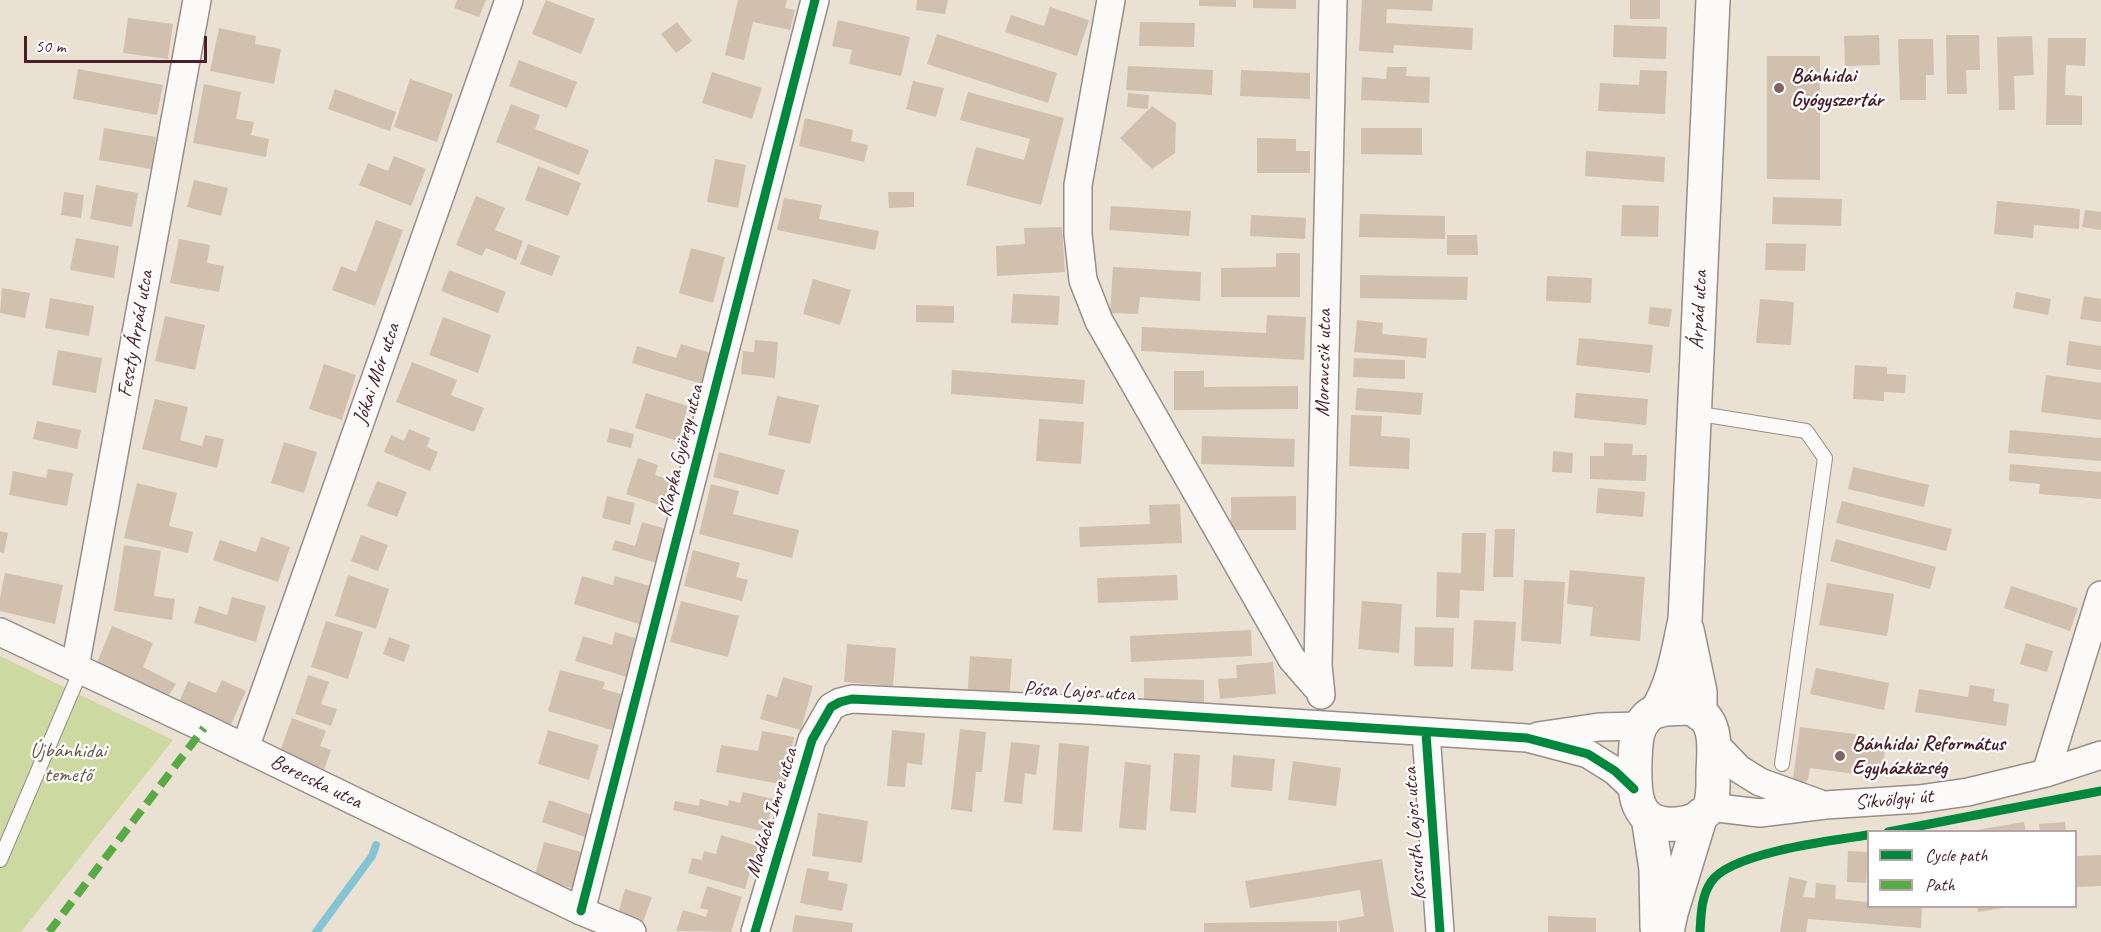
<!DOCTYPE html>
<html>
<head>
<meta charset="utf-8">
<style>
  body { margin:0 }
  #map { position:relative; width:2101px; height:932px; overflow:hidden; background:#eae1d2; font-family:Caveat,sans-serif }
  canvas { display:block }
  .legend { position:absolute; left:1867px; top:830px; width:210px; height:78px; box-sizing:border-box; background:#fff; border:2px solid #b7a5aa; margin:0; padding:8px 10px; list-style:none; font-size:18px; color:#4a1f2b }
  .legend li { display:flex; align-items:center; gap:12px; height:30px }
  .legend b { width:30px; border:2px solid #b7a5aa }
  .scale { position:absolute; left:24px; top:36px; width:183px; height:27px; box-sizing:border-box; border:3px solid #4a1f2b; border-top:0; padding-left:8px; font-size:18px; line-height:21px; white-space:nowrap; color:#4a1f2b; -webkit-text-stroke:4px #fff; paint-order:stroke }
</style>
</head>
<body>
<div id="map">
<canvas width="2101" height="932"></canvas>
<ul class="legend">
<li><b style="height:8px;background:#00873e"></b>Cycle path</li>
<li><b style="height:8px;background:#57aa44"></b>Path</li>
</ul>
<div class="scale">50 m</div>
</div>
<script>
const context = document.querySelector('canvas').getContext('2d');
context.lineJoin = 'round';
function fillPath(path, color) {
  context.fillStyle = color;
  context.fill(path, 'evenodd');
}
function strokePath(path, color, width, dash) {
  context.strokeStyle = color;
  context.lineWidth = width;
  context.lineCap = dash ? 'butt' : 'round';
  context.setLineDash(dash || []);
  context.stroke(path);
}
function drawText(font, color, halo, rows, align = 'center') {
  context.font = font + ' Caveat,sans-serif';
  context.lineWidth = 4.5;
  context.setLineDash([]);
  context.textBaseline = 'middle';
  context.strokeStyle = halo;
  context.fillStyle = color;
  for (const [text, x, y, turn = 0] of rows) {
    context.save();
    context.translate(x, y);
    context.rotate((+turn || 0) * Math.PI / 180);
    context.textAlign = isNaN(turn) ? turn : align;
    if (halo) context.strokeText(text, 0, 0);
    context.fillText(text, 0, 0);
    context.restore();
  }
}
fillPath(new Path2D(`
  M0 656 173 740 21 932H0Z`), '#ccd9a1');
strokePath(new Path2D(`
  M316 932 372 856 376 845`), '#84c4d5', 8);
fillPath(new Path2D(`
  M457 0H486L479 17 454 8Z
  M546 0 595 19 581 54 532 34Z
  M738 0H787L785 8 795 10 790 30 753 22 744 60 725 55Z
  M917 0H948L945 14 916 10Z
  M1199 0H1236V7L1199 6Z
  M1253 0H1296V9L1253 8Z
  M1362 0H1433L1432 11 1387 9 1386 23 1473 28 1472 50 1394 45 1393 53 1359 51Z
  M1630 0H1660V19H1630Z
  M1050 7 1089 20 1077 56 1005 32 1011 15 1044 26Z
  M128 18 173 24 168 59 123 53Z
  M838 20 910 37 901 76 849 64 852 50 832 46Z
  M677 22 692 41 676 53 661 34Z
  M1140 22 1195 23 1194 47 1139 46Z
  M1614 25 1667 27 1666 59 1613 57Z
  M219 28 256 36 255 44 281 49 274 84 210 71Z
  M937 34 1057 73 1048 103 927 64Z
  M1879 35 1880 65 1845 66 1844 36Z
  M1946 35H1979L1980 70H1966L1967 94H1947Z
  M2032 36 2034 75 2014 76 2015 110H1999L1997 37Z
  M2048 38H2086L2085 66 2066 65 2065 95 2082 96V125H2046Z
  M1898 39H1933L1934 75H1926V100H1900Z
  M1767 56H1820V180L1767 179Z
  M519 60 577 82 567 108 509 86Z
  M1128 66 1213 70 1212 95 1126 90Z
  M1387 67H1407L1406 76 1430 77 1429 103 1361 100 1362 77 1386 79Z
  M78 69 163 85 157 115 73 99Z
  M1241 70 1310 73V99L1240 96Z
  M1640 70 1667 71 1665 114 1598 111 1600 83 1639 85Z
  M712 72 762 88 752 119 702 103Z
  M410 79 453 94 437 142 394 127Z
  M913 81 944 88 936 117 906 109Z
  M204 84 241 92 236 119 254 122 251 135 269 139 266 157 193 143Z
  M335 89 396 112 390 131 328 109Z
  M968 92 1064 118 1041 205 966 185 976 147 1024 160 1030 139 960 120Z
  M1128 93 1149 95 1148 109 1127 107Z
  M511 104 540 115 535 129 589 150 579 175 496 142Z
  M1152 106 1176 123 1175 153 1152 169 1120 138Z
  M805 118 853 130 851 141 868 145 864 162 799 146Z
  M104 128 156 137 151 169 99 160Z
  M1361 128H1422V155L1361 154Z
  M1257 138 1296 139V151H1310V173H1257Z
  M1586 151 1665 157 1664 182 1585 176Z
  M394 156 426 169 411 206 359 185 368 163 388 171Z
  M715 159 746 165 738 208 707 202Z
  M538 166 581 183 568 216 525 200Z
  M194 180 228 188 221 216 187 207Z
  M96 185 138 193 132 227 90 219Z
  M64 192 84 195 81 218 61 215Z
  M888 192H914V207L889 208Z
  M476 196 505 208 495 230 523 241 516 260 486 248 482 256 456 245Z
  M1773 197 1842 199 1841 226 1772 224Z
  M784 198 822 205 819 219 879 231 875 250 777 230Z
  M1997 201 2080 209 2079 229 2034 225 2033 238 1994 234Z
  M1622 205 1659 206 1658 237 1621 236Z
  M1111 206 1191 211 1189 236 1109 230Z
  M2085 210 2101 212V230L2082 227Z
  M1360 214 1445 216V239L1359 237Z
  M1251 215 1306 218 1305 239 1250 236Z
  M376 220 403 230 375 306 332 290 341 266 356 272Z
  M1062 227 1065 272 997 276 996 246 1025 244 1024 228Z
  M1447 235H1477L1478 255H1447Z
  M76 238 119 246 114 278 70 270Z
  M179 239 210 245 207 263 224 266 219 292 170 283Z
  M1766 243 1806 244 1805 271 1765 270Z
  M528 244 560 256 552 276 520 264Z
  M691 248 725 257 713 303 679 293Z
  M1276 253H1300V297H1221V268L1276 267Z
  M1113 267 1201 272 1200 301 1140 297 1138 314 1110 313Z
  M449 270 506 292 498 313 441 291Z
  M1360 275 1468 277 1467 300 1360 298Z
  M1547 276 1592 278 1591 303 1546 301Z
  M813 279 851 290 840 325 803 314Z
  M2 288 30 293 25 318 0 313Z
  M2016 292 2051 299 2048 315 2013 308Z
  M1013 294 1060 296 1058 325 1011 323Z
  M2084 296 2101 299V322L2080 319Z
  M50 298 94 306 89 336 45 328Z
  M1760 299 1794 302 1791 345 1756 343Z
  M916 305 954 306V323L916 322Z
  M1650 307 1672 309 1669 327 1648 324Z
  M1267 315 1306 317 1304 360 1141 351 1142 327 1266 333Z
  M165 316 205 325 195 370 155 361Z
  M443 317 491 335 478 373 429 355Z
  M1357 320 1383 323 1382 334 1427 338 1426 358 1354 352Z
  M1579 338 1653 345 1650 373 1576 365Z
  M755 340 778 342 775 378 741 374 743 351 754 352Z
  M2069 341 2101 346V370L2066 365Z
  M681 344 714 354 705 385 632 363 637 346 676 358Z
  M58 350 102 358 96 393 52 385Z
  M1354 358 1405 360V379L1353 377Z
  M412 362 457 380 451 395 484 408 474 432 396 402Z
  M324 364 356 375 342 420 309 409Z
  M1855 365 1887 367V374L1906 375 1905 393 1884 392V401L1853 399Z
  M952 370 1085 380 1083 404 951 394Z
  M1174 371H1204V387L1298 386V409L1174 410Z
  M2046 375 2101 383V420L2041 412Z
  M1357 388 1423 393 1421 415 1355 410Z
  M646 393 688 406 678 441 635 428Z
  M1576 393 1648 399 1646 425 1574 418Z
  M777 396 819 405 810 444 768 435Z
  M155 399 188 407 180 440 202 446 205 435 224 439 217 468 142 449Z
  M1351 415 1382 416 1381 436 1410 438 1409 469 1349 466Z
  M1039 419 1084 422 1081 464 1036 461Z
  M37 421 81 430 77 449 33 439Z
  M610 428 634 434 631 448 607 442Z
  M409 429 430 438 427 447 438 452 430 471 384 452 391 435 404 441Z
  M2010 430 2101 438V461L2008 453Z
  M1202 436 1295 439 1294 467 1201 464Z
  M284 442 317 452 304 493 271 483Z
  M1604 443 1633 444 1632 455H1647L1646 481 1590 479V456H1604Z
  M1553 451 1573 453 1572 473 1552 472Z
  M719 452 785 470 778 495 713 477Z
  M638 458 658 465 655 475 683 484 674 510 626 494Z
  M2010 464 2101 472V499L2039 494 2040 484 2009 481Z
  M1853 467 1929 485 1924 507 1848 489Z
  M48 469 73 473 67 506 9 495 13 471 46 478Z
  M377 481 407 492 397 517 367 506Z
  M137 483 177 493 169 526 193 532 188 553 124 538Z
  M711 484 739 491 733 514 799 530 792 558 699 534Z
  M1598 488 1645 492 1643 517 1596 513Z
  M607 496 635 503 630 525 602 518Z
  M1296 496V530H1231V497Z
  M1842 501 1952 529 1946 551 1836 523Z
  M1180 504 1182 543 1080 547 1079 527 1150 524 1149 505Z
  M642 522 670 530 660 564 612 550 615 540 635 546Z
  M1495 529H1515L1513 577H1493Z
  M0 531 8 533 4 553 0 552Z
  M1462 533H1486L1484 591 1460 590 1459 618 1436 617 1437 572 1461 573Z
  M361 535 388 545 378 571 351 561Z
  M261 537 290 547 278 582 213 560 220 540 256 552Z
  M1836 539 1936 567 1930 589 1830 561Z
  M124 545 161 551 154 596 175 599 172 620 114 611Z
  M693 550 740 563 736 577 748 580 742 601 684 586Z
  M1570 570 1645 577 1640 641 1590 636 1593 607 1567 604Z
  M5 573 63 585 55 624 0 611V598Z
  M348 575 389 589 376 629 335 616Z
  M1177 575 1178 600 1098 603 1097 578Z
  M582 576 613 585 615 576 653 587 642 625 574 604Z
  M1524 580 1565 582 1561 644 1521 641Z
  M1827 583 1894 594 1887 636 1819 625Z
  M2011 586 2078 608 2070 631 2004 608Z
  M232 597 266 606 256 642 194 623 199 606 227 615Z
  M681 601 739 616 728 657 670 642Z
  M1362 601 1402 604 1399 653 1358 649Z
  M1474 620 1516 622 1513 671 1471 669Z
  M326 621 363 632 348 679 311 667Z
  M112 626 153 643 143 667 176 684 167 698 97 663Z
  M1415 627 1454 628 1453 667 1414 666Z
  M1251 630 1252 656 1131 662 1130 636Z
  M615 632 638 639 627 677 575 661 583 636 612 645Z
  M389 637 410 645 404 662 383 654Z
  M2026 643 2053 651 2047 672 2020 664Z
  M847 644 896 648 893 686 844 682Z
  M970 656 1012 659 1009 703 967 700Z
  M1273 662 1276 694 1220 699 1218 679 1237 678 1236 665Z
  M1816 668 1889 683 1884 710 1810 694Z
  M560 670 605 682 603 689 625 695 615 731 548 711Z
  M308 675 329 682 321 704 337 709 331 726 295 714Z
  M783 677 813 686 801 730 760 719 767 694 777 697Z
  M1144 678 1204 680V704L1144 703Z
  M222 680 246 691 229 729 177 707 188 681 216 693Z
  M1970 685 1995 689 1993 701 2009 704 2006 726 1915 712 1919 689 1968 697Z
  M292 718 326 731 320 746 331 750 324 770 279 754Z
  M1800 727 1863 735 1862 740 1886 743 1882 773 1856 769V774L1810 768 1808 780 1804 783 1796 782 1793 778Z
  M960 729 986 732 982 772H976L972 812 951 809Z
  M548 730 599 745 589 780 538 764Z
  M892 730 925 733 922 765 907 763 905 787 887 786Z
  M762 731 794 737 785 785 716 772 721 745 758 751Z
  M1011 742 1040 745 1036 775 1025 773 1022 804 1004 802Z
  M1059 743 1089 746 1082 832 1053 830Z
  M1174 753 1200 755 1196 813 1170 811Z
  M1233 755 1275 759 1272 791 1231 787Z
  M1293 761 1341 768 1336 806 1288 800Z
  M1125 762 1151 765 1146 830 1119 828Z
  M743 792 773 799 766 832 673 810 675 801 699 806 700 799 728 806 729 800 740 803Z
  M549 800 592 815 585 837 542 822Z
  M818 813 868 821 862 863 812 856Z
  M2024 822 2026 832H1977V830Z
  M2065 822 2066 832H2040L2039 824Z
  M721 835 758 846 745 889 688 873 692 858 702 860 704 851 716 854Z
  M544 842 582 852 572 888 534 878Z
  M1848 851 1868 852 1866 883 1847 882Z
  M2101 855V886L2076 887V856Z
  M1382 859 1394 932H1340L1338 921 1364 916 1360 890 1250 908 1245 881Z
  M807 868 829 872 828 880 848 884 842 911 800 903Z
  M1789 877 1807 881 1803 897 1815 898 1816 883 1836 885 1835 899 1868 902V906H1922L1921 928 1808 919 1806 932H1780Z
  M707 886 742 897 731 932 676 931 683 910 706 917 708 910 700 908Z
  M625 889 652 897 643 922 618 914Z
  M1977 906H2003V908L1978 912Z
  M795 915 853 923 852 932H792Z
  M1548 916 1596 918V932H1548Z
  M1337 921V932H1204V923Z`), '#d1c0ae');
const lane = new Path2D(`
  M1694 413 1806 431 1825 458 1782 764
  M0 860 81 670`);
const street = new Path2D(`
  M1111 0 1078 185V234L1083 280 1099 321 1292 659 1320 691
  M0 632 204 728 581 911 632 932
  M75 667 197 0
  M1321 695 1318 665 1333 0
  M1426 733 1440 932
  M1538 736 1599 727 1641 726
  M1715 744 1739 769 1760 782 1818 803
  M245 748 509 0
  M2046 773 2101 595
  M1709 807 1760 813 1825 805 1919 799 1968 792 2046 773 2101 755
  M581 911 815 0
  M755 932 812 740 831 707 840 702 852 699 1089 710 1527 738 1588 754 1615 771 1634 789`);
const secondary = new Path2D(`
  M1687 630 1700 692V714
  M1668 709C1675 709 1684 707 1691 709 1719 717 1714 750 1713 772 1713 783 1714 798 1709 808 1702 818 1689 823 1677 824 1633 827 1634 792 1635 760 1636 745 1635 729 1647 717 1653 711 1660 710 1668 709Z
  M1657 710C1674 683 1678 651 1685 620L1713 0
  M1648 817 1656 869 1657 927
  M1667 932 1671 913 1701 815`);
strokePath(lane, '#998d88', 16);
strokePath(street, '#998d88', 30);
strokePath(secondary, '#998d88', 36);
strokePath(new Path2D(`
  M2096 793 2101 794`), '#c3bcbb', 4, [4.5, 4.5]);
strokePath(lane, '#fcfaf8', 14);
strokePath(street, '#fcfaf8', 27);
strokePath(secondary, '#fcfaf8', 33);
strokePath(new Path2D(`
  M49 932 204 728`), '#57aa44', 8, [15, 8]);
strokePath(new Path2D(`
  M1426 733 1440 932
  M1888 832 2101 791
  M581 911 815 0
  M755 932 812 740 831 707 840 702 852 699 1089 710 1527 738 1588 754 1615 771 1634 789
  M1700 932C1701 915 1701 897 1711 882 1729 853 1833 840 1868 835`), '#00873e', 9);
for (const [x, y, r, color] of [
  [1779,88,6,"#826365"],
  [1840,756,6,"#826365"]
]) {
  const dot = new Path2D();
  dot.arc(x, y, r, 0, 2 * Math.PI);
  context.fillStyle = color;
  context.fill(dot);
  strokePath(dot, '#fff', 2);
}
drawText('bold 21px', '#4a1f2b', '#fff', [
  ["Bánhidai",1791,76],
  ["Gyógyszertár",1791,100],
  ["Bánhidai Református",1852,744],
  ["Egyházközség",1852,768]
], 'left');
drawText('21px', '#4a1f2b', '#fff', [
  ["Árpád utca",1699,310,-87],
  ["Feszty Árpád utca",136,334,-80],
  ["Moravcsik utca",1324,363,-89],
  ["Jókai Mór utca",377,374,-71],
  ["Klapka György utca",681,451,-76],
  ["Pósa Lajos utca",1079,692,3],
  ["Berecska utca",316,782,26],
  ["Síkvölgyi út",1894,800,-5],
  ["Madách Imre utca",772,813,-73],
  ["Kossuth Lajos utca",1415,834,-94]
]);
drawText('21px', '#6a5542', '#fff', [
  ["Újbánhidai",68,751],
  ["temető",68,775]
]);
</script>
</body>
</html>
